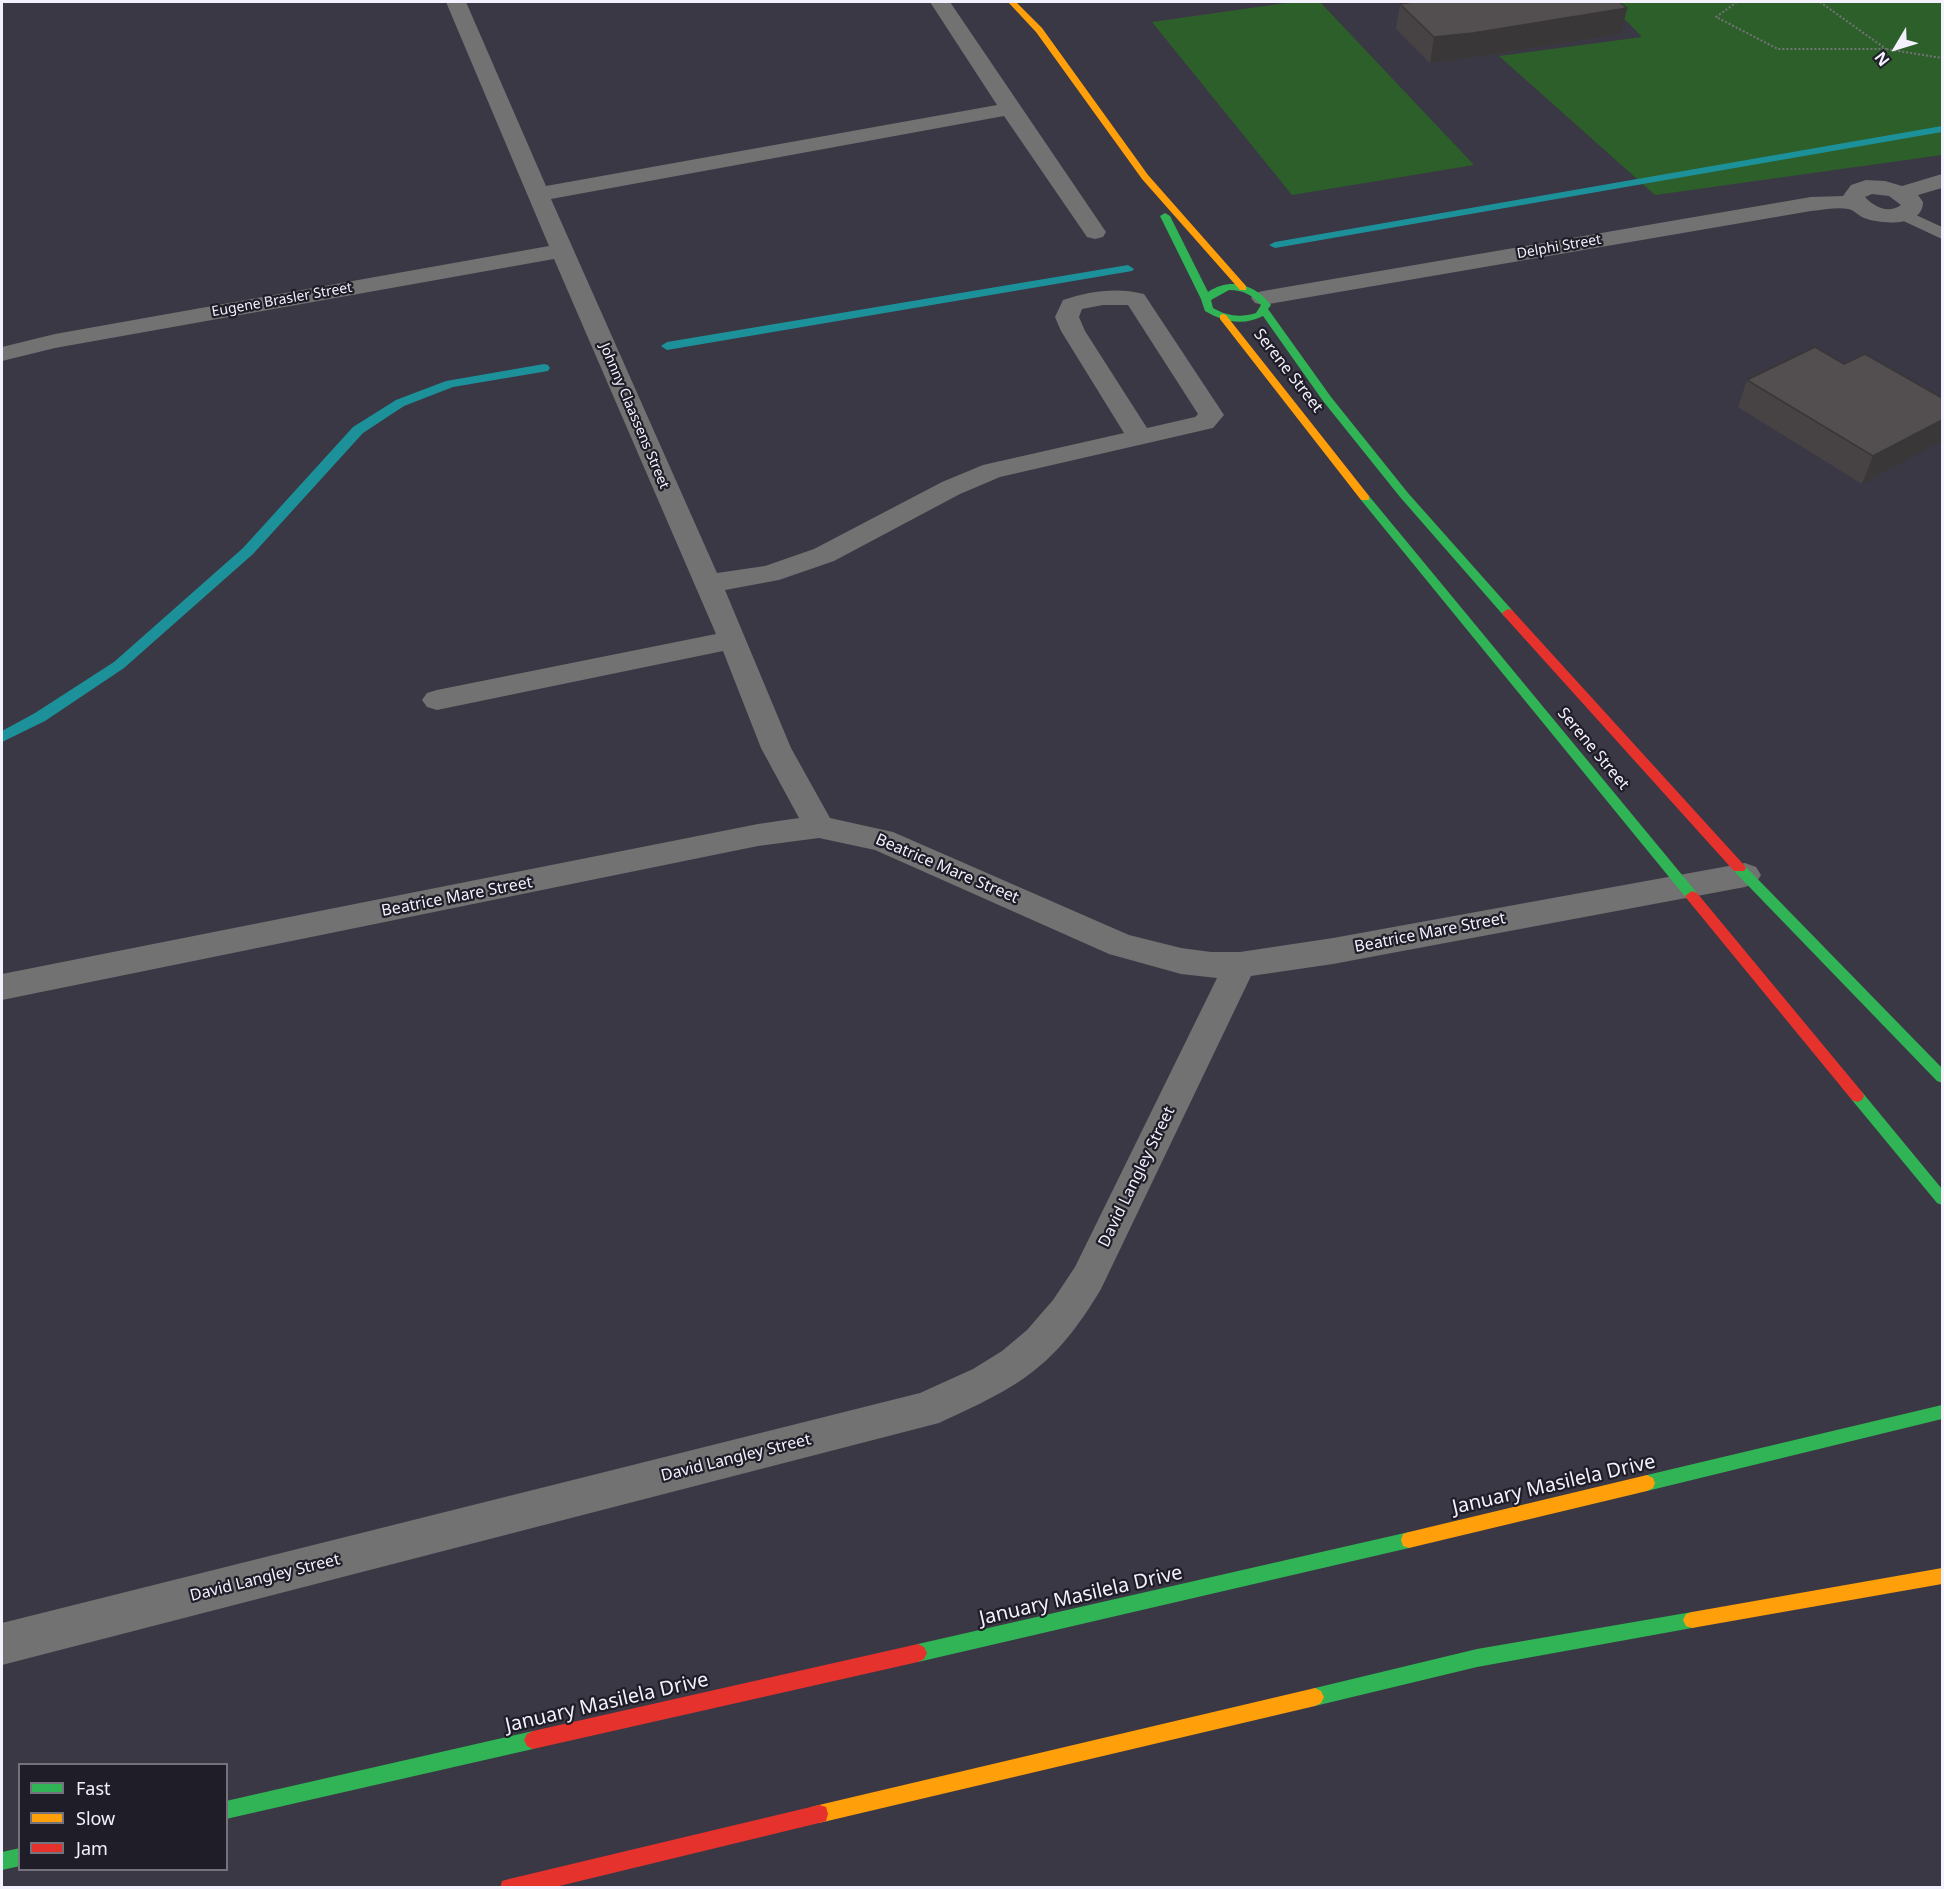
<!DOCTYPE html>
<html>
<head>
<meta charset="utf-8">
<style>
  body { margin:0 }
  #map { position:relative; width:1944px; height:1889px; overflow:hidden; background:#3b3845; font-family:"Noto Sans",sans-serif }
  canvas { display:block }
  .frame { position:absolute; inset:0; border:3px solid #f3f1fd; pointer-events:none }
  .legend { position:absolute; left:18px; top:1763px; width:210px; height:108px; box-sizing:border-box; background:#1f1d27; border:2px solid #74727d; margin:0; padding:8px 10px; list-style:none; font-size:18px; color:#f3f1fd }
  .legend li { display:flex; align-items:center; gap:12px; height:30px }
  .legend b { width:30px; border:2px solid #74727d }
  .north { position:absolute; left:1866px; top:18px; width:60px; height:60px; -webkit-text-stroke:4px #1f1d27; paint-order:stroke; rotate:232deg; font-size:16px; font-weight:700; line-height:24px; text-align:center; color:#f3f1fd }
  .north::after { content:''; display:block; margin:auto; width:21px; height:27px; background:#f3f1fd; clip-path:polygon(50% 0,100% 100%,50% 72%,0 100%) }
</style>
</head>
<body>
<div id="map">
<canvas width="1944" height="1889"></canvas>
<div class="frame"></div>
<ul class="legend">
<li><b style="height:8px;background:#30b455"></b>Fast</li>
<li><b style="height:8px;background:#ff9f0a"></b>Slow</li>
<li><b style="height:8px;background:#e5322d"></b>Jam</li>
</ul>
<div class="north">N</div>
</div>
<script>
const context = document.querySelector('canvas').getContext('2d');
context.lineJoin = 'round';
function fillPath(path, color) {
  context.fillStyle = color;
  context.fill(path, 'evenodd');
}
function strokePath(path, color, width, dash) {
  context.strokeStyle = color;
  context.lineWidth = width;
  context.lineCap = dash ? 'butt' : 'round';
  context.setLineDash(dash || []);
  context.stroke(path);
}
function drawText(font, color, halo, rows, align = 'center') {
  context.font = font + ' "Noto Sans",sans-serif';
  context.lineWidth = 4.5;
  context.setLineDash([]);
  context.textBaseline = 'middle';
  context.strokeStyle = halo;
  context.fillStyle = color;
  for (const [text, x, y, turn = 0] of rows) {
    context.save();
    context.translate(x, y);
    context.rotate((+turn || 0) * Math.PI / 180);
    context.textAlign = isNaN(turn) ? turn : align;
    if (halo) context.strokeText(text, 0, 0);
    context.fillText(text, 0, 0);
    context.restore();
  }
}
fillPath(new Path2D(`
  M1293 2H1320L1474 165 1292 195 1152 22Z
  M1608 2H1942V155L1655 195 1499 56 1642 37Z`), '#2d5f2a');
fillPath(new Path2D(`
  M1942 126V132L1275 248 1269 245 1275 242Z
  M1128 265 1134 269 1132 271 667 350 661 346 667 342Z
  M544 364 548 365 550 368 548 371 453 387 404 406 363 433 253 554 124 668 45 721 2 742V731L35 713 114 662 243 548 353 427 396 400 446 381Z`), '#1c919a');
strokePath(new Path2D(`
  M1737 2 1716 17 1778 49H1886L1942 58
  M1820 2 1886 49`), '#737477', 2, [2, 2]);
fillPath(new Path2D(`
  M1903 209 1942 227V239L1897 218 1894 214 1897 210Z`), '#717271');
fillPath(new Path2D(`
  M446 2H466L546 186 997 105 930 2H950L1106 232 1103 237 1095 239 1087 237 1004 116 551 199 717 573 765 566 814 549 942 482 983 465 1124 433 1061 331 1055 317 1063 300C1090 291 1116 287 1144 294L1224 415 1213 428 1000 477 960 494 834 561 779 580 725 590 791 748 830 818 893 832 1129 935 1181 948 1211 952H1240L1333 938 1745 863 1756 867 1761 875 1756 883 1745 887 1333 964 1251 976 1101 1289C1054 1368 1020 1386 939 1423L2 1665V1623L920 1393 973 1369 1002 1351 1027 1330 1053 1300 1075 1267 1217 978 1181 974 1109 954 875 850 819 838 758 846 2 1000V974L758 824 799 818 761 748 723 651 437 710 427 707 422 700 427 693 437 690 716 634 554 259 55 348 2 361V347L55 334 549 246ZM1103 305H1128L1198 414 1195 417 1147 428 1085 331 1079 317 1082 309Z
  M1942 174V188L1918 195 1923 202C1923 228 1880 224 1864 218 1859 216 1854 210 1848 209 1837 207 1823 210 1811 211L1263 305 1255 303 1251 298 1255 293 1263 291 1811 197 1843 196 1851 185 1866 180 1885 181 1902 186ZM1872 194 1889 196 1901 205C1888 214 1874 207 1865 197Z`), '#717271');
fillPath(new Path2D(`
  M1165 213 1170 216 1208 292C1230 277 1255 284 1271 305L1268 309 1331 397 1408 493 1512 610 1514 613 1512 616H1504L1400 497 1323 401 1263 316C1244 326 1223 322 1205 311L1201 299 1160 216ZM1229 290C1243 290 1252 295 1261 305L1256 313C1240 318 1227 316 1213 308L1211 300Z
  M1365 495 1369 496 1697 893 1699 896 1697 899H1687L1361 500V496Z
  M1739 863 1744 865 1942 1068V1083L1937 1081 1734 871 1732 868Z
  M1857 1090 1862 1092 1942 1189V1205L1937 1203 1852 1100 1850 1096 1852 1092Z
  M1942 1405V1419L1647 1491 1641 1488 1639 1483 1641 1478 1647 1475Z
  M1409 1532 1415 1534 1417 1540 1415 1546 1409 1548 918 1662 912 1659 909 1653 912 1647 918 1644Z
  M1692 1612 1698 1614 1701 1620 1698 1626 1692 1628 1477 1667 1315 1706 1309 1703 1306 1697 1309 1691 1315 1688 1477 1649Z
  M533 1731 539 1734 542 1740 539 1746 533 1749 226 1819V1801Z
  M20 1848V1866L2 1870V1852Z`), '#30b455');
fillPath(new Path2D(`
  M1008 2H1016L1042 28 1148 175 1246 286V290H1240L1142 179 1036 32Z
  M1223 314 1226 315 1369 496V500H1361L1220 319V315Z
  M1647 1475 1653 1478 1655 1483 1653 1488 1647 1491 1409 1548 1403 1546 1401 1540 1403 1534 1409 1532Z
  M1942 1568V1584L1692 1628 1686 1626 1683 1620 1686 1614 1692 1612Z
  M1315 1688 1321 1691 1324 1697 1321 1703 1315 1706 819 1823 812 1821 810 1814 812 1807 819 1805Z`), '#ff9f0a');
fillPath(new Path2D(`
  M1508 609 1512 610 1744 865 1746 868 1744 871H1734L1504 616 1502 613Z
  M1692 891 1697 893 1862 1092 1864 1096 1862 1100 1857 1102 1852 1100 1687 899 1685 896Z
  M918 1644 924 1647 927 1653 924 1659 918 1662 533 1749 527 1746 524 1740 527 1734 533 1731Z
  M819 1805 826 1807 828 1814 826 1821 819 1823 551 1888H500L502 1881 509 1879Z`), '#e5322d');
fillPath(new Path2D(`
  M1400 4 1627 8 1621 34 1469 58 1430 63 1396 29Z
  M1844 364 1942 398 1862 484 1738 407 1747 380Z`), '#474345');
fillPath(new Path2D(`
  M1627 8 1621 34 1469 58 1430 63 1434 37Z
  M1942 420V441L1862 484 1873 456Z`), '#3a3738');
const building = new Path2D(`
  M1414 2H1619L1627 8 1473 33 1434 37 1400 4Z
  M1815 347 1844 364 1865 354 1942 398V420L1873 456 1747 380Z`);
fillPath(building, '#534e50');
strokePath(building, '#3a3738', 1.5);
drawText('14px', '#f3f1fd', '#1f1d27', [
  ["Delphi Street",1559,247,-10],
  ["Eugene Brasler Street",282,300,-10],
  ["Johnny Claassens Street",634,416,67]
]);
drawText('16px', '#f3f1fd', '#1f1d27', [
  ["Serene Street",1288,371,52],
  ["Serene Street",1593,749,50],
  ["Beatrice Mare Street",947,869,23],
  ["Beatrice Mare Street",457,897,-11],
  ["Beatrice Mare Street",1430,933,-11],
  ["David Langley Street",1137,1177,-64],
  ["David Langley Street",736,1458,-14],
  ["David Langley Street",265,1578,-14]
]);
drawText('20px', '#f3f1fd', '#1f1d27', [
  ["January Masilela Drive",1554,1485,-13],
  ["January Masilela Drive",1081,1596,-13],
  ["January Masilela Drive",607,1703,-13]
]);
</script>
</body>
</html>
